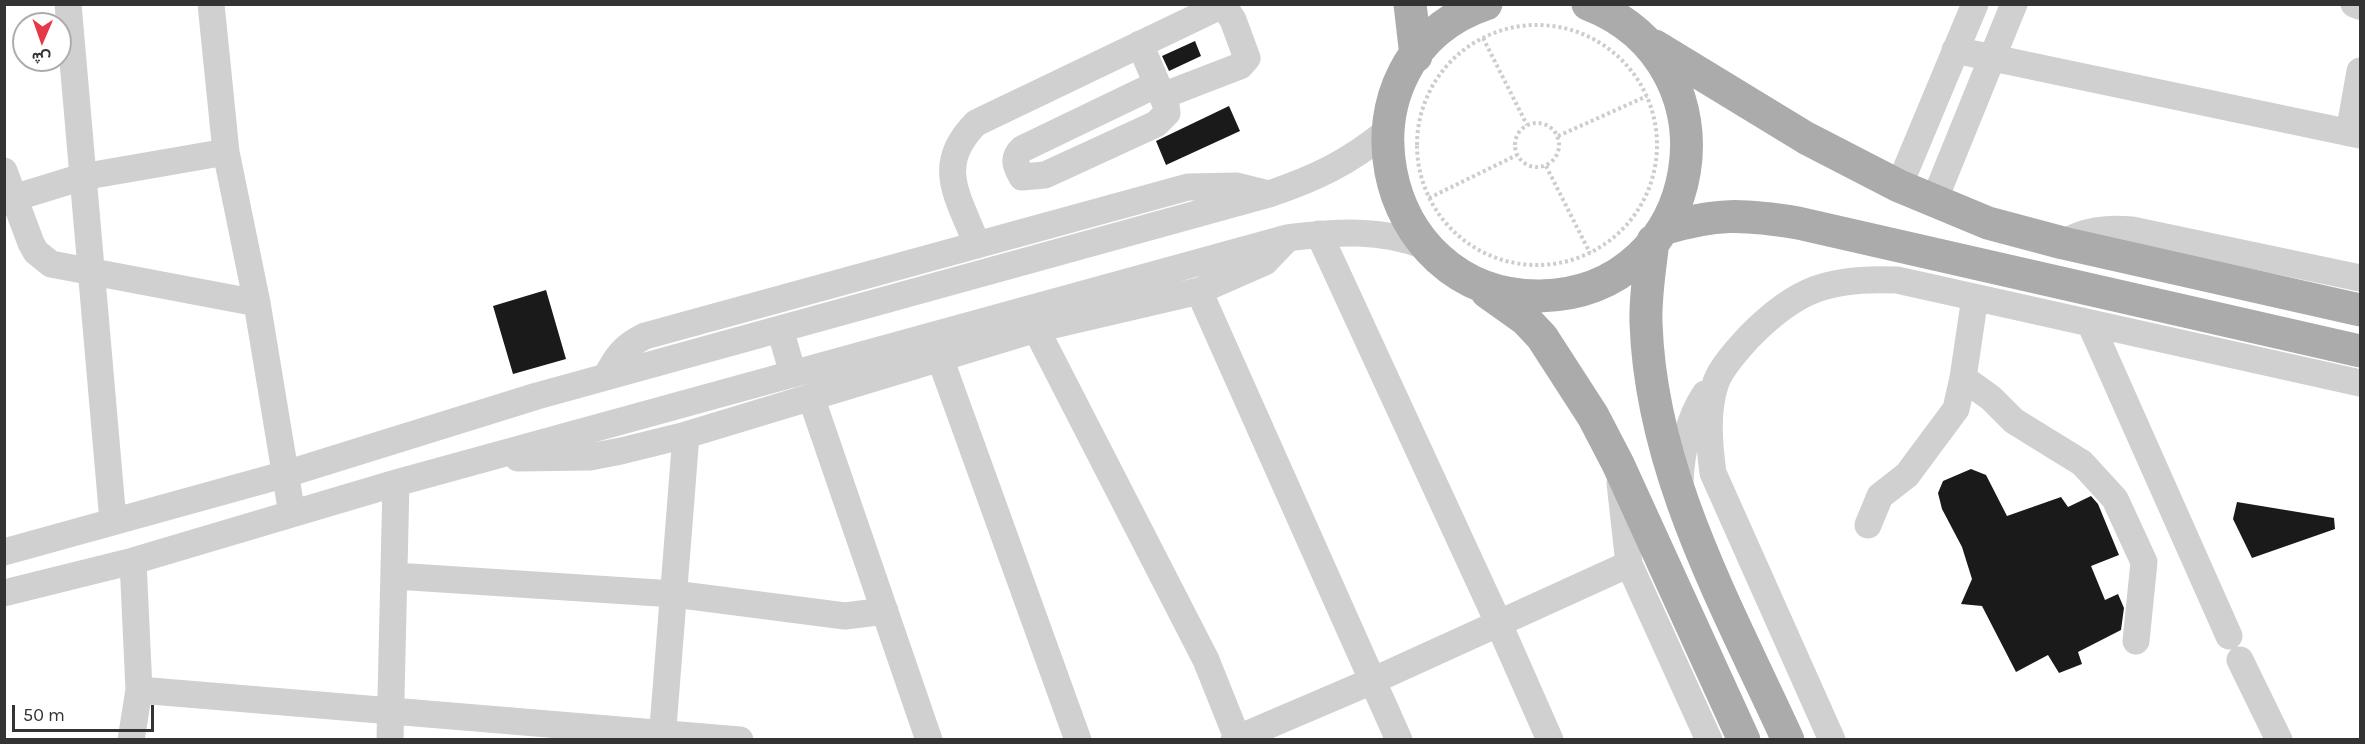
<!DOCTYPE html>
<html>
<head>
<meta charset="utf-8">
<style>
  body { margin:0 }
  #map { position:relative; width:2365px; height:744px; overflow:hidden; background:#fff; font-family:Karla,Vazirmatn,sans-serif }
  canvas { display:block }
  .frame { position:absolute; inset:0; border:6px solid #333; pointer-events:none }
  .north { position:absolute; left:12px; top:12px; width:60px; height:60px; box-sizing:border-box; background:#fff; border:2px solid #adadad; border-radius:50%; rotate:182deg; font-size:16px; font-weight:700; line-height:24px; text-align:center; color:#333 }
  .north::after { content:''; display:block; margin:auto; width:21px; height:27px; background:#e63946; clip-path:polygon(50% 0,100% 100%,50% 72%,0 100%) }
  .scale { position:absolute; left:12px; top:705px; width:142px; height:27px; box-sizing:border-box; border:3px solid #333; border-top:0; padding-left:8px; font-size:18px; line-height:21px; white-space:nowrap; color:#333; -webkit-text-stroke:4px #fff; paint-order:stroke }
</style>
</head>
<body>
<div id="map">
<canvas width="2365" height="744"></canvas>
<div class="frame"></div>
<div class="north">ش</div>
<div class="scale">50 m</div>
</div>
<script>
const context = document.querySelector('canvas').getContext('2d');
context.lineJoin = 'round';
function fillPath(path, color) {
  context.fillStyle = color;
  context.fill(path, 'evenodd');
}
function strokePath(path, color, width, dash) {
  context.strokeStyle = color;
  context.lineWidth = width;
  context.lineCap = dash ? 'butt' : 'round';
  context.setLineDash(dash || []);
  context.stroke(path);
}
fillPath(new Path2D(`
  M1195 41 1201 56 1169 71 1162 56Z
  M1229 106 1240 131 1166 165 1156 141Z
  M546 290 566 359 513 374 493 306Z
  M1971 469 1986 475 2007 516 2061 497 2068 507 2091 496 2098 504 2119 555 2091 566 2105 600 2118 594 2124 608 2121 630 2078 652 2082 664 2059 673 2048 655 2016 672 1982 606 1961 604 1972 579 1962 547 1942 509 1938 493 1943 481Z
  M2237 502 2334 518 2335 529 2252 558 2233 519Z`), '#1a1a1a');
strokePath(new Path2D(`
  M1417 145a120 120 0 1 1 240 0a120 120 0 1 1-240 0Z
  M1483 38 1527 125
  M1515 145a22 22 0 1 1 44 0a22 22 0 1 1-44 0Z
  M1558 136 1647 96
  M1546 166 1590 253
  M1429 198 1517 155`), '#cdcdcd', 4, [3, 3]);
strokePath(new Path2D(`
  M68 4 113 521
  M211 4 226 152 257 303 292 514
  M2354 4 2359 6
  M1140 44 1166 105 1167 113 1156 124 1045 175 1022 177C1016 167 1012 158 1022 149L1157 84
  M1955 50 2360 135
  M2349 133 2360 71
  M4 171 31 243 36 252 51 264 257 303
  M1899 186 1975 4
  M4 201 82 177 226 152
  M1934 201 2014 4
  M1319 234 1498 622 1550 740
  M2063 243C2086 230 2106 228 2132 230L2360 278
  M977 245C959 197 933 166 976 123L1218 7 1225 8 1233 20 1247 58 1240 66 1162 96
  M1199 291 1399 740
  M1975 297 1963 378 1991 398 2014 421 2082 463 2115 499 2144 562 2136 641
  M2090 323 2229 636
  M780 329 793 374
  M1036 329 1206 660 1238 740
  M940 358 1078 740
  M606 377C616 357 624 346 645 336L1188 187 1237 186 1265 193
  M811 397 929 740
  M518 458 590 457 621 451 686 435 1036 329 1199 291 1265 262 1287 239
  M1620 483 1629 564 1709 740
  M1680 483C1681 454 1688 419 1705 394
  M1868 525 1880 496 1907 475 1956 409 1963 378
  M4 552 286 474 537 396 1269 194C1316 178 1348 163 1387 131
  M395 576 674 594 845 616 885 611
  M4 593 133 561 396 483 1287 238C1335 232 1381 228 1427 247
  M2240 660 2279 740
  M139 690 740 740
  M131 740 139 690 133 561
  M390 740 396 483
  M662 740 686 435
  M1234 740 1372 681 1629 564
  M1832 740 1713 473C1709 443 1706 411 1716 382 1722 366 1738 349 1749 337 1796 289 1829 277 1897 280L2360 383`), '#d0d0d0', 27);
strokePath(new Path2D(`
  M1410 4 1416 56
  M1486 4C1327 58 1373 298 1540 296 1706 293 1743 64 1588 4
  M1655 46 1806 138 1899 186 1988 223 2063 243 2360 310
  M1663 229C1716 213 1743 214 1798 223L2360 351
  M1653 241C1650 268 1645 296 1646 323 1651 473 1727 606 1788 740
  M1487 292 1525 319 1542 337 1593 416 1618 464 1744 740`), '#ababab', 33);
</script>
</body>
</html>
